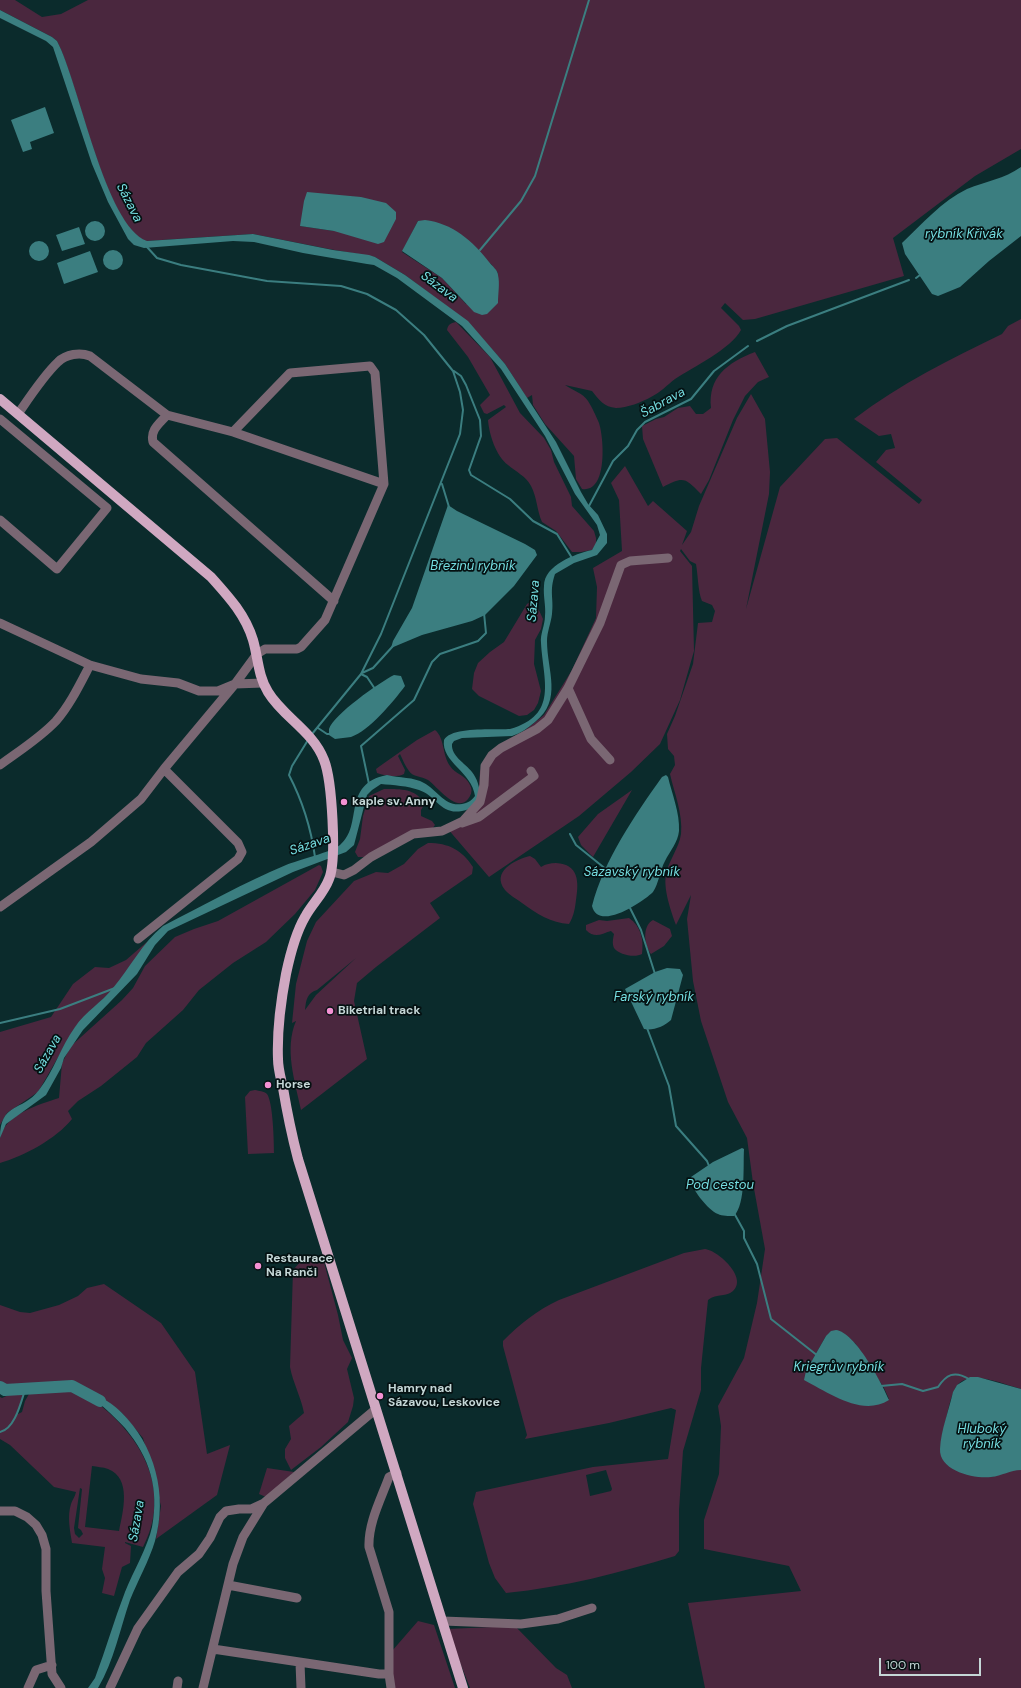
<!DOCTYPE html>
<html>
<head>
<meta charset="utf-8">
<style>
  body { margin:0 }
  #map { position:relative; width:1021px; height:1688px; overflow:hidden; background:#0b2b2c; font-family:"DM Sans",sans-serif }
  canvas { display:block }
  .scale { position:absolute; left:879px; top:1658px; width:102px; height:18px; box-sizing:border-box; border:2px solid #c5d7d7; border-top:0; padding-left:5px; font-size:12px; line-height:14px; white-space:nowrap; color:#c5d7d7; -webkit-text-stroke:3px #051112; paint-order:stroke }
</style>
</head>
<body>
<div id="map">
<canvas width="1021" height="1688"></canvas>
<div class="scale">100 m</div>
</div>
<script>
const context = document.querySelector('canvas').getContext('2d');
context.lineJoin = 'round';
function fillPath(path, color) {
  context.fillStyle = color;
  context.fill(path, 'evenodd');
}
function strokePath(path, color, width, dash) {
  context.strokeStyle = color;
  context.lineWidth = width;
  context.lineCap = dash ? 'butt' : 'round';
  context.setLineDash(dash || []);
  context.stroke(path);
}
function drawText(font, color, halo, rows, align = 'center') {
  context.font = font + ' "DM Sans",sans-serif';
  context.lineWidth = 3.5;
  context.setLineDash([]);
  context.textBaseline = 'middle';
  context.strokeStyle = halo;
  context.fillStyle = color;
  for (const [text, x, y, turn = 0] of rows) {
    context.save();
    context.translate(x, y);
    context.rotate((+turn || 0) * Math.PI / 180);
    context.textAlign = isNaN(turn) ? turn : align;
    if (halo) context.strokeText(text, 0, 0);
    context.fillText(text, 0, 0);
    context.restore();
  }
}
fillPath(new Path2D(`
  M0 0H15L42 17 61 14 88 0H1021V149L975 176 893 238 904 276 755 319 743 320 725 303 721 308 739 326 741 330C731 349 693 367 675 379 667 385 661 392 651 397 642 402 627 408 616 408 604 407 599 400 592 391L565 385C572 390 583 393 588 401 592 407 596 416 599 423 604 438 608 493 582 489L576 479 574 456 545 424 533 405 532 395 527 398 505 364 468 322 405 275 375 257 329 249 253 234 146 241C105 226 78 82 57 41L52 37 2 11 0 10ZM396 219 334 231 300 226ZM418 221 491 264 498 273 466 304 442 278 402 252Z
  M1021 319V1389C1002 1384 964 1366 954 1391 949 1402 947 1416 944 1428L991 1477 1014 1470H1021V1688H705L688 1603 801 1591 789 1566 704 1549V1520L719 1474 721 1426 718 1406 744 1358 757 1303 765 1249 753 1183 747 1138 728 1102 701 1021 693 981 687 919 691 895 676 925C671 911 663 889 666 874 669 860 679 848 681 834 683 814 674 792 670 774L675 765 674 756 668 749 667 734 675 716 693 664 698 623 712 622 715 611 712 605 702 601C698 592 698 575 696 564L690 561 681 549 680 551 692 566 694 651 680 700 660 744 631 772 579 816 489 877 447 828 461 817 478 799 480 771 492 751 524 731 544 715 572 670 596 618 597 587 593 568 622 551 619 500 611 483 625 466 648 506 653 501 687 531 682 545 691 532 699 506 737 418 751 394 765 419 770 472 769 494 746 609 780 487 825 439 837 438 919 504 922 500 876 462 886 450 895 448 891 434 879 436 854 419C900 384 950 359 1002 334L1008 326ZM826 1336 855 1343 884 1388 889 1399 806 1371Z
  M456 322 490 357 520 413 544 438 551 450 554 462 571 497 572 506 594 531 596 538V544L592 550 581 552H572L556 531 542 522C537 511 537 497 531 486 526 476 516 472 508 465 496 456 489 434 488 420L506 407 504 405 487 414 484 413 480 405 490 395 468 357 447 330C448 325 450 323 456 322Z
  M755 352 769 377 758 382 745 396 733 420 709 480 701 494C685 478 684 476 663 487L643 439 642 426 656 419 664 417 678 408 690 406 696 414H703L711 408C708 377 727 363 755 352Z
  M530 602 537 606 543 619 541 629 535 640 534 664 541 691 538 703 534 710 527 715 519 716 479 696 472 689 474 673 478 663 490 652 504 642 527 604Z
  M435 730C445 738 442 755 450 766 455 774 466 775 470 785 472 789 472 792 470 796 459 817 437 786 428 780 421 776 413 777 409 771 405 766 403 760 400 754L398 756 405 770 404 774C397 778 385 776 377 773L376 769 380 766 417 740Z
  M384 789C399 789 418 788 424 805L421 810V816L432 821 435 825 432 829 366 857H358L355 852 360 839 363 816 369 796Z
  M632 790 593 857 581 845 578 837 598 814Z
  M428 843C449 843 462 850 473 867L472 874 430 903 440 918 376 967 357 983 354 1001 367 1059 301 1110C295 1081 284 1049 296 1021L292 1023 296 984 307 941 316 922 354 881 376 872 388 873 404 864 418 849ZM356 958 316 995 305 1010C306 1000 307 993 317 990Z
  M530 856 535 859 541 867C546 864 550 863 556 863 579 864 579 882 576 900 575 908 574 916 569 924 551 923 537 914 522 903 517 899 509 895 505 890 491 872 514 860 530 856Z
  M319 865 321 866 323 872 315 890 295 914 266 942 233 963 199 990 183 1010 146 1043 137 1057 101 1086 78 1101 68 1111 72 1119C56 1139 24 1156 0 1163 0 1156 0 1146 0 1138 5 1114 38 1105 59 1098L62 1063 71 1046 122 1000 133 988 145 966 175 937 194 929 218 921Z
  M629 918C641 926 644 940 642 954 635 958 619 955 614 948 612 943 613 939 614 934L611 931C601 934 595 939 586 930V925L599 920 607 921Z
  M653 920 670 929 672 936 664 946 651 954C644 945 642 926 653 920Z
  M148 941 129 970 112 990 76 1026 38 1092 7 1113 0 1125V1032L51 1017 73 984 95 967 109 968 126 960Z
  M255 1090C259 1091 264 1091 267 1094 273 1102 274 1142 274 1153L248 1154 245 1097 250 1091Z
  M705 1249C719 1251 748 1278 733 1291 727 1297 717 1293 708 1300L701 1368V1390L683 1451 679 1510V1551L675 1556C619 1573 565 1587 506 1593L495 1578 489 1563 473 1504 476 1492 593 1467 668 1459 676 1410 671 1408 609 1423 525 1439 527 1435 503 1346V1341C520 1324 537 1310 559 1300L684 1253ZM606 1470 612 1489 611 1491 590 1496 586 1475Z
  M318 1259 324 1262 338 1315 343 1340 352 1358 347 1369 354 1398 353 1406 348 1422 321 1447 291 1470 285 1458V1449L291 1439 289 1426 304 1413C301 1397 293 1383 290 1367L293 1270 302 1260Z
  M104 1284 161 1323 195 1372 207 1454 230 1445 217 1495 156 1539 161 1506 143 1438 121 1412 78 1384 71 1382C51 1384 18 1391 0 1382V1305L20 1312 30 1313 59 1305 78 1296 87 1288Z
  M69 1386C84 1390 95 1401 107 1411 147 1446 170 1496 143 1547L125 1542V1543L131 1546 130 1563 122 1567 114 1596 102 1593 105 1578 102 1569 105 1547 72 1543C70 1531 67 1516 71 1504 72 1500 75 1497 76 1492L54 1487 10 1445 0 1439V1397L2 1398 20 1390H26L16 1415 22 1412 25 1401 29 1394 51 1387ZM92 1466C97 1467 103 1467 108 1469 132 1478 123 1512 119 1531L85 1527ZM80 1488 82 1489 78 1528 81 1530 83 1534 79 1538 75 1534 74 1528Z
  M267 1468 294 1472 266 1497 259 1494Z
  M418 1621 434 1625 455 1688H392V1651Z
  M515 1626 556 1668 567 1675 572 1688H470L447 1629Z`), '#4a273e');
fillPath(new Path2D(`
  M0 10 52 37 57 41C79 82 105 226 147 241L253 234 333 250 369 255 375 257 405 275 468 321 505 364 556 442 581 492 588 504 598 515 607 534V543L597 555 574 563 555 574C549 592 554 598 552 614 551 623 547 632 547 641 547 671 563 700 535 722 528 728 521 733 512 736L462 738 454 741 452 744C451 756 465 763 472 772 477 778 480 788 480 796L469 809C441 819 439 797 419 790 408 786 393 785 381 784L372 790 367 795 354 845 346 852 293 872 168 931 155 945 137 974 83 1030 64 1058 61 1068 46 1095 6 1124 0 1138C0 1102 22 1112 39 1090 54 1071 61 1046 75 1027 85 1012 102 1002 113 988 130 968 142 943 163 926 202 906 245 882 286 865 298 860 332 852 340 845 364 825 341 784 387 775 399 778 414 777 424 783 437 790 445 807 462 804 468 803 471 801 475 796 472 772 441 762 444 740 451 726 495 730 510 729 559 715 543 680 541 643 540 634 545 625 545 616 546 606 543 596 544 586 544 565 575 554 592 550L600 535 597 525 575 494 545 436 501 369 462 326 397 278 374 265 367 264 303 253 254 242 233 241 144 248 134 245 128 239 108 202 92 164 53 47 46 41 0 18Z
  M45 107 54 133 30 142 32 149 23 152 11 120Z
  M1021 167V236L989 261 960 287 938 296 932 294 905 254 902 243C922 224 942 201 967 189 986 181 1004 179 1021 167Z
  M307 192 361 197 386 203 396 212V219L384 242 378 244 334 231 300 226 304 201Z
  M425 220C452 223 473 241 489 262 492 266 498 270 498 275 500 283 498 294 498 303L487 314 482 315 474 312 442 278 402 251 418 221Z
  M85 231a10 10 0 1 1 20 0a10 10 0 1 1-20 0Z
  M79 227 85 244 62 251 56 235Z
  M29 251a10 10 0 1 1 20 0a10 10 0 1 1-20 0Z
  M103 260a10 10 0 1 1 20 0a10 10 0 1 1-20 0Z
  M90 251 98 272 64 284 57 263Z
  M448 505 457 511 525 544 535 550 537 555 514 586 485 615 472 621 422 635 391 648 393 641 412 608Z
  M394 675 401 676 405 686C393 702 369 731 351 737 346 738 340 738 335 739L329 735C329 733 329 731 329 729 333 715 380 682 394 675Z
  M666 775 668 777C672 794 680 813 679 831 678 842 670 851 665 861 660 870 659 883 653 892 643 902 598 932 592 906 604 860 635 815 662 777Z
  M667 968 680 969 683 975 671 1020C665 1026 653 1031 644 1029L625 989 655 972Z
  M742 1148 744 1149C743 1166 746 1204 734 1216 729 1216 722 1216 718 1214 709 1211 688 1186 691 1177L713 1162Z
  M836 1330C855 1332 882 1383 889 1400 862 1417 829 1393 804 1380L806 1371 826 1336 831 1331Z
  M970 1377H978L1021 1389V1470C1010 1470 1002 1476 991 1477 974 1479 939 1471 940 1449 941 1430 949 1410 953 1392L957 1385Z
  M0 1382C18 1391 51 1384 71 1382L78 1384C92 1393 109 1400 121 1412 155 1445 168 1495 155 1541 149 1561 138 1580 130 1600 120 1629 114 1661 98 1688H88L95 1678C106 1649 114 1620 125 1592 133 1572 148 1546 152 1527 159 1488 150 1458 125 1428 114 1416 84 1386 67 1386 53 1386 40 1391 25 1392L26 1390C15 1389 14 1395 0 1390Z`), '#3b7e80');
strokePath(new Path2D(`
  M147 247 157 258 181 265 267 281 341 286 367 294 396 310 424 335 453 371 460 392 463 410 460 434 381 634 361 674 312 734
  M480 250 521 201 535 176 589 0
  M916 278 920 275
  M757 341 787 326 909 280
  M454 371 461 376 466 385 480 420 481 436 469 470 471 475 510 499 533 521 557 534 572 558
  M442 484 449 507
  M589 506 613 461 628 446 637 430 645 422 691 399 714 371 748 346
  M362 673 373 668 393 646
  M361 674 367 677 375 689
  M318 728 327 734H331
  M308 740 292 766 289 775C303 802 311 828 315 857
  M369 784 361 746 414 700 432 662 440 654 478 641 486 633 484 613
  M570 834 576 845 607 870
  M630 908 641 930 655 974
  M0 1023 60 1009 115 988
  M647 1028 669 1086 676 1126 707 1161 709 1166
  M734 1213 744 1231V1238L757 1264 771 1319 818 1356
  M881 1386 902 1384 923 1391 938 1387C946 1375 954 1370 969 1379
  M0 1432C15 1429 21 1402 25 1390`), '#3b7e80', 2);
strokePath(new Path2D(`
  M0 1387 5 1390 72 1386 100 1401`), '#3b7e80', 12);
strokePath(new Path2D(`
  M18 414C29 398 44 375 58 362 66 354 80 352 90 356L167 415 233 432 384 484
  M167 415C159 424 150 430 153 442L334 601
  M0 419 107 508 57 569 0 520
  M0 623 90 665 141 679 178 683 199 691H218L235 684 263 683
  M568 688 591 739 610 760
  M0 765C19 751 40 738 56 721 70 705 80 684 90 665
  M462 823 479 817 534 776 531 771
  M332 872 344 875 354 870 371 857 413 834 442 831 463 821 480 802 484 785 485 766 492 755 501 748 537 729 548 720 568 688 600 623 621 565 630 561 668 558
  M0 907 91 842 141 799 164 769 235 684 257 654 265 649H297L301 647 325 620 384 484 375 373 370 366 290 373 233 432
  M138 939 238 859 242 852 238 843 164 769
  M0 1511H15L27 1517 36 1525 42 1535 46 1549V1591L52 1674 61 1688
  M228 1585 297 1598
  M443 1621 521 1624 558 1619 592 1608
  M213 1649 379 1674H389V1612L369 1547C368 1523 381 1499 389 1477L397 1473
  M300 1663 301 1688
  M389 1674 391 1688
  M28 1688 36 1670 52 1665
  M110 1688 138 1628 178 1572 199 1554 210 1538 220 1517 226 1511 239 1509H251L264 1503 376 1409
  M177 1688 178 1681
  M203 1688 233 1564 243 1537 264 1503`), '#7a6773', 9);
strokePath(new Path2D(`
  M0 399 211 577C228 596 245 614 253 640 258 657 258 676 268 692 283 717 313 731 324 760 332 780 337 860 329 879 324 893 312 904 305 917 295 934 290 955 286 974 281 1000 277 1033 278 1059 278 1069 281 1079 283 1088 287 1112 292 1136 298 1159L463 1688`), '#d0a8c1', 10);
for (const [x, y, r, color] of [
  [344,802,4,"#f491d3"],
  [330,1011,4,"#f491d3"],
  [268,1085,4,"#f491d3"],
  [258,1266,4,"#f491d3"],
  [380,1396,4,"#f491d3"]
]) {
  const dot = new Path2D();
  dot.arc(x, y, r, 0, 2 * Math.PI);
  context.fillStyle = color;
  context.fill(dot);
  strokePath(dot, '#051112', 1.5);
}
drawText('bold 12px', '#c5d7d7', '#051112', [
  ["kaple sv. Anny",352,802],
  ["Biketrial track",338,1011],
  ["Horse",276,1085],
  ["Restaurace",266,1259],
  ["Na Ranči",266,1273],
  ["Hamry nad",388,1389],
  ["Sázavou, Leskovice",388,1403]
], 'left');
drawText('italic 13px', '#75dee1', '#051112', [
  ["Sázava",129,203,63],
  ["rybník Křivák",964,235],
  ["Sázava",439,287,37],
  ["Šabrava",663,403,-29],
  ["Březinů rybník",473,567],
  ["Sázava",534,601,-85],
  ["Sázava",310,845,-19],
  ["Sázavský rybník",632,873],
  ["Farský rybník",654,998],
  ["Sázava",48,1054,-61],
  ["Pod cestou",720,1186],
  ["Kriegrův rybník",839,1368],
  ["Hluboký",982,1430],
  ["rybník",982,1445],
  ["Sázava",137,1521,-80]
]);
</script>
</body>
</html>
